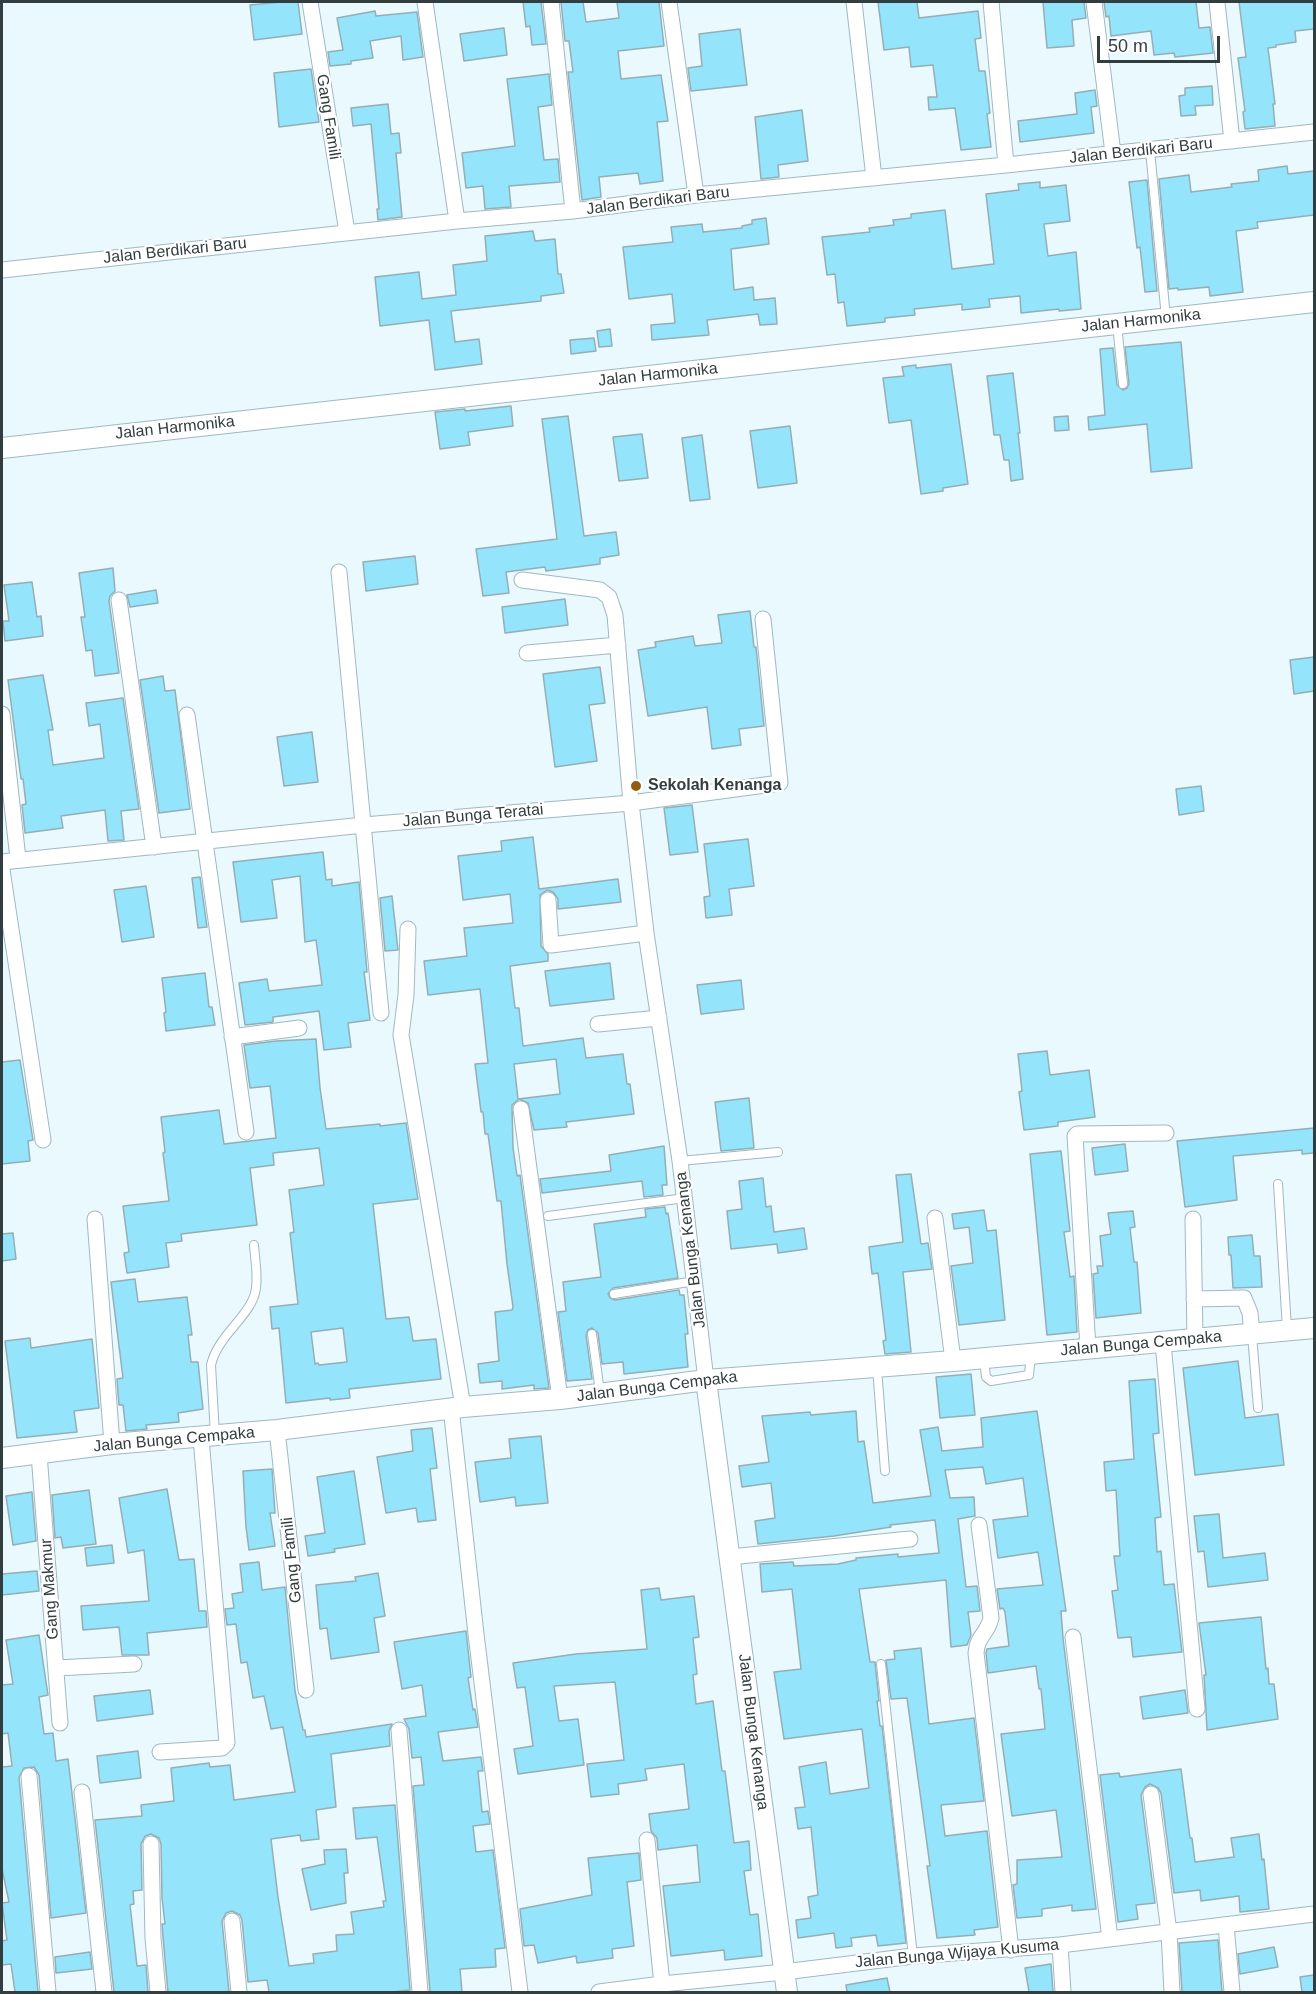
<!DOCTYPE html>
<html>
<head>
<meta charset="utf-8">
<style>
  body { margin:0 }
  #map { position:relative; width:1316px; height:1994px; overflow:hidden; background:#e9f9fe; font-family:Arial,sans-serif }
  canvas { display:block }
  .frame { position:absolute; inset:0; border:3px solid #323d40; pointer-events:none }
  .scale { position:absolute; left:1097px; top:36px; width:123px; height:27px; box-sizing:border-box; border:3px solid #323d40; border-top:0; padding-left:8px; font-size:18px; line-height:21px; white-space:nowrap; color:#323d40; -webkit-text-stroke:4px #fff; paint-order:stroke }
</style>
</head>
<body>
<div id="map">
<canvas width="1316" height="1994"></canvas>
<div class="frame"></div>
<div class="scale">50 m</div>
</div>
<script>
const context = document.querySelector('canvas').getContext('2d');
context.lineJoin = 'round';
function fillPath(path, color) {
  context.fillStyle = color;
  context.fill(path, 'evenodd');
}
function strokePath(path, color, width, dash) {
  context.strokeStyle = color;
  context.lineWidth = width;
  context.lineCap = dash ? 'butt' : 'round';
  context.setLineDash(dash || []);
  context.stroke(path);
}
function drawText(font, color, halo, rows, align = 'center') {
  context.font = font + ' Arial,sans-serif';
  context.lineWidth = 4.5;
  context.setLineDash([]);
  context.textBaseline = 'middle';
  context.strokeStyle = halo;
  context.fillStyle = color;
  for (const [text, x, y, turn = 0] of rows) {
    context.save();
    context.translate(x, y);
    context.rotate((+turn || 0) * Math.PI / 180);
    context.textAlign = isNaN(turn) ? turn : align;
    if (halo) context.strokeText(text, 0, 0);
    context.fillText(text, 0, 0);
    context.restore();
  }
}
const building = new Path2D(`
  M282 2H298L302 34 254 40 250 5Z
  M523 2H541L546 44 532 45 530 26 526 27Z
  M561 2H583L586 22 619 18 617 2H659L664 46 618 51 621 79 661 75 668 121 657 122 663 181 640 184 638 173 599 177 601 197 582 200 568 72H573L569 41H565Z
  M878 2H917L919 18 978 11 981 38 975 39 979 71H985L990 113 987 114 991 147 961 150 955 108 929 110 928 97H937L933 65 911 67 909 47 884 50Z
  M1043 2H1084L1086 18 1072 20 1074 46 1047 48Z
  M1104 2H1196L1199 28 1210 27 1213 53 1175 57 1174 53 1154 55 1151 31 1111 36 1109 16 1106 17Z
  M1239 2H1314V29L1295 31 1296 42 1276 45V47L1268 48 1275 104H1273L1275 126 1245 129 1243 112 1245 111 1238 58 1246 57Z
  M375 11 376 16 417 12 423 57 403 60 401 36 370 41 373 58 351 61V64L330 66 328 52 343 50 337 18Z
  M504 28 507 55 464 61 460 34Z
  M740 29 747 85 691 91 688 68 702 66 699 34Z
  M311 69 319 122 279 127 274 73Z
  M549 74 552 105 538 107 544 160 558 159 560 182 509 186 511 207 485 209 483 186 466 188 462 153 515 146 507 79Z
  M1212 86 1213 105 1195 106 1196 115 1181 116 1179 96 1185 95V88Z
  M1095 90 1097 106 1091 107 1094 133 1020 142 1018 121 1077 114 1075 93Z
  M388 104 391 134 399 133 401 153H396L402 217 378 220 377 209H379L371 124 353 126 351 108Z
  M802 110 808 161 778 165 779 177 761 179 755 117Z
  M1287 166 1288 174 1314 171V215L1257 222 1258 228 1236 231 1243 292 1210 296 1209 287 1178 290V288L1169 289 1159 179 1189 175 1191 192 1232 187 1231 184 1259 181 1258 170Z
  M1147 180 1157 291 1145 292 1140 247 1137 248 1129 182Z
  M1040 182V188L1066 185 1070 221 1044 224 1048 256 1076 252 1081 309 1059 311V309L1021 313 1020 296 989 299 990 307 962 310V304L914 309 915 315 885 318V322L847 326 844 302 838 303 835 274 827 275 822 237 870 232 869 228 894 225 893 220 911 218V214L945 210 952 269 994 264 986 194 1019 190 1018 184Z
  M766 218 769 244 731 249 734 290 753 287 754 300 775 298 777 324 760 325 758 314 707 320 709 335 652 340 651 325 675 323 672 294 629 299 623 247 673 242 671 227 702 224 703 232 742 228V226L752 224V220Z
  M533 231 535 241 555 239 558 274H561L564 293 541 296V301L451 311 455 342 479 339 482 364 435 370 429 320 380 326 375 277 419 272 422 299 456 295 453 265 487 261 485 236Z
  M610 329 612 346 599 347 597 331Z
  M594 338 596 351 571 354 570 340Z
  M1181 342 1192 468 1151 472 1147 424 1089 430 1088 417 1105 415 1100 349 1113 348 1117 385 1123 390 1127 388 1129 384 1125 347Z
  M951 364 968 484 943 488V491L921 494 911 420 889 423 883 378 904 376 902 367 916 365V368Z
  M1013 373 1020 433H1018L1023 479 1011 481 1009 460H1004L1000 435H994L987 376Z
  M511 406 513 426 468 432 470 445 440 449 435 412 465 409V411Z
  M568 416 584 536 616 532 619 555 600 558V564L546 571 545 567 506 572 509 593 483 596 476 549 557 539 542 419Z
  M1068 416 1069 430 1055 431 1054 417Z
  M790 426 797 483 758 488 750 431Z
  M642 434 648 478 619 481 613 437Z
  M702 435 710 499 690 501 682 438Z
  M415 556 418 584 366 591 363 562Z
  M113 568 115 591 110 596 109 601 119 673 95 676 92 650 86 651 81 617H85L79 573Z
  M32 582 37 617 41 616 43 636 5 641 3 621H9L4 585Z
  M156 590 158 603 130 607 127 595Z
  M565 599 568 625 505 633 502 607Z
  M750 611 754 647H756L764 726 739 729 741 745 712 749 707 707 648 716 638 650 656 647 655 642 693 636 695 646 722 643 718 615Z
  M1314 657V691L1294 694 1290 660Z
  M600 667 605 703 589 705 597 761 555 767 543 674Z
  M43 675 53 730H48L53 765 104 758 100 724 89 726 86 703 123 698 139 809 121 811 124 840 108 841 105 810 61 816 63 828 25 833 22 805 26 804 23 779H21L8 680Z
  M163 676 165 691 175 690 190 809 159 813 140 680Z
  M312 732 318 782 284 786 277 737Z
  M1201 786 1204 811 1179 815 1176 789Z
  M692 805 698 852 670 855 664 808Z
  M533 837 539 889 618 879 621 902 558 909V899L553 892 547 890 540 895 541 946 548 954V961L510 966 515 1008H519L523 1046 583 1038 586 1058 623 1054 627 1084H630L634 1114 566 1122 567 1127 534 1130 528 1103 519 1099 512 1105 513 1148 517 1176 520 1175 549 1388 534 1389V1385L502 1389V1381L480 1383 478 1364 499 1361 495 1312 512 1310 513 1307 507 1264 501 1201H497L488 1134H485L483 1112H481L475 1064 488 1063 480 989 428 995 424 961 467 956 464 928 513 923 510 894 463 900 458 856 502 851 501 841ZM556 1059 560 1094 518 1099 514 1064Z
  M748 839 754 886 729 889 732 915 706 918 704 897 710 896 704 844Z
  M323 852 326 880 332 879V886L359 882 367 972H364L370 1020 348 1023 351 1047 324 1050 319 1011 273 1017V1022L245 1025 239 983 267 979 269 991 322 985 316 940 305 942 300 876 272 880 277 918 241 922 233 862Z
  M200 877 207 927 198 928 192 878Z
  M146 886 154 937 122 942 114 890Z
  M392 896 398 950 385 951 380 898Z
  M610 963 614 999 550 1006 545 971Z
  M205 973 209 1007H212L215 1025 166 1031 164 1013 166 1012 162 978Z
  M741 980 744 1009 701 1014 697 985Z
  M316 1039 320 1088 326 1129 380 1124V1126L406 1123 418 1199 373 1204 386 1319 409 1317 413 1341 436 1339 441 1379 349 1389 350 1398 330 1400V1398L286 1403 279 1328 272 1329 270 1307 298 1304 290 1233 294 1232 289 1190 324 1185 319 1148 273 1153 274 1165 250 1168 257 1225 181 1234 182 1241 166 1243 169 1267 127 1273 124 1253 129 1252 123 1206 169 1201 163 1153 165 1152 161 1117 219 1110 224 1144 276 1138 270 1086 250 1088 244 1045 276 1041ZM343 1328 347 1362 319 1365 318 1363 315 1364 311 1332Z
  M1047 1051 1050 1075 1089 1070 1095 1117 1058 1122V1126L1024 1130 1019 1092 1022 1091 1018 1054Z
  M20 1060 33 1140 28 1141 30 1161 2 1164V1062Z
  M749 1098 754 1148 721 1151 715 1102Z
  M1314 1128V1153L1302 1154V1150L1233 1156 1237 1200 1185 1207 1177 1141Z
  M1125 1144 1128 1171 1095 1175 1092 1148Z
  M664 1146 667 1185H662L663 1195 644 1197 642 1181 542 1193 540 1179 611 1171 609 1155Z
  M1061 1151 1070 1231 1064 1232 1070 1277 1074 1276 1077 1332 1047 1335 1030 1154Z
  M911 1174 921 1244 928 1243 932 1269 903 1272 911 1352 885 1354 883 1341 886 1340 878 1273 872 1274 869 1247 903 1242 896 1175Z
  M763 1178 766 1207 771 1206 774 1232 804 1228 807 1249 778 1253 777 1244 731 1249 727 1211 742 1209 739 1181Z
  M665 1207 666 1214 668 1213 678 1278 613 1288 608 1294 610 1298 615 1300 679 1290 680 1295H684L688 1334H685L688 1367 624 1374 623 1362 602 1364 598 1333 592 1328 588 1330 586 1335 592 1379 567 1381 558 1312 566 1311 563 1282 601 1277 594 1224 646 1217 645 1209Z
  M984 1210 987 1231 996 1230 1005 1320 959 1325 951 1266 973 1263 969 1227 954 1229 952 1214Z
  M1133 1211 1135 1227 1130 1228 1134 1262H1137L1141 1313 1096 1318 1093 1274 1098 1273 1097 1266H1103L1100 1236 1111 1234 1108 1213Z
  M13 1233 16 1259 2 1261V1234Z
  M1252 1235 1254 1256H1260L1262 1287 1233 1288 1231 1255H1229L1228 1237Z
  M135 1279 138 1302 187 1297 192 1335H188L191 1362H198L203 1409 178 1413 179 1422 146 1425 147 1429 126 1431 123 1405H119L117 1379 123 1378 111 1282Z
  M30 1338 31 1348 92 1339 99 1408 74 1411 77 1432 17 1438 5 1341Z
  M1238 1361 1245 1418 1278 1414 1284 1465 1195 1475 1183 1368Z
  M971 1374 975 1415 940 1418 936 1377Z
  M1155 1379 1159 1433 1153 1434 1161 1517 1155 1518 1157 1552 1161 1551 1164 1585 1174 1584 1182 1652 1133 1657 1131 1637 1118 1638 1112 1591 1118 1590 1114 1556H1120L1116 1490 1106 1491 1104 1462 1134 1459 1129 1381Z
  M856 1411 858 1442 864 1441 873 1503 931 1496 920 1430 938 1427 942 1451 983 1447 981 1418 1037 1411 1066 1611H1061L1063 1638 1096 1909 1072 1911V1905L1042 1909V1916L1017 1918 1013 1885 1017 1884V1860L1062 1857 1056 1810 1012 1816 1001 1734 1045 1729 1041 1689H1039L1036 1666 988 1673 986 1653 987 1649 1009 1646 1005 1612 1003 1608 1000 1609 997 1589 1043 1585 1038 1552 998 1558 993 1520 1028 1516 1023 1478 986 1484 983 1467 945 1470 950 1498 974 1497 975 1516 958 1519 966 1587 977 1586 980 1611 968 1612 971 1635 967 1645 951 1647 946 1580 859 1589 870 1662H875L879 1701H877L880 1726H882L906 1943 878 1946 876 1935 851 1938 852 1946 836 1948 834 1933 798 1938 796 1920 811 1918 808 1897 818 1895 811 1827 798 1829 795 1808 805 1807 799 1767 826 1762 830 1794 869 1788 862 1729 784 1739 774 1672 801 1669 792 1589 762 1592 760 1564 793 1562 794 1566 838 1564 856 1560V1558L898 1554V1557L939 1553 935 1520 890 1525 891 1527 834 1536 758 1544 755 1521 775 1518 771 1483 742 1487 739 1466 769 1462 762 1416 810 1412 811 1415Z
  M432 1428 437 1468 430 1469 436 1520 418 1522 416 1508 386 1513 377 1457 413 1451 411 1430Z
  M541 1436 548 1503 516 1506 515 1497 480 1502 475 1462 511 1458 509 1439Z
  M272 1469 275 1513H270L275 1546 249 1550 246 1527 243 1471Z
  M354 1471 365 1544 334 1549 335 1552 308 1556 305 1536 325 1533 317 1477Z
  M167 1489 179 1560 194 1559 199 1611H206L207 1627 147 1633 149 1655H122L119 1627 83 1630 81 1606 149 1601 144 1550 128 1553 119 1498Z
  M89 1490 96 1544 63 1548 61 1537 55 1538 52 1495Z
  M32 1492 36 1541 13 1545 6 1496Z
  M1219 1514 1223 1558 1265 1553 1268 1580 1208 1587 1204 1551 1198 1552 1194 1516Z
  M112 1545 114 1563 87 1566 85 1548Z
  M259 1562 262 1590 285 1587 295 1691 303 1730H305L306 1737 392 1724 389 1731 390 1746 331 1754 336 1807 316 1810 319 1839 301 1841 300 1835 271 1839 278 1897 289 1966 314 1963 313 1954 337 1951 336 1935 354 1934 351 1912 384 1907 383 1901H386L377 1837 356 1839 353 1808 395 1805 410 1990 393 1992H269L267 1980 248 1982 242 1920 240 1915 232 1911 226 1913 222 1921 229 1992H168L163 1937 162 1924H165L162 1898 161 1844 159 1838 151 1834 145 1836 141 1844 142 1890 133 1891 134 1904 130 1905 137 1966 146 1965 148 1992H114L95 1820 142 1816 141 1805 174 1801 171 1768 209 1763 210 1767 230 1765 234 1800 295 1792 283 1727 271 1729 264 1696 253 1698 247 1662 241 1663 236 1624 227 1625 225 1609 234 1608 232 1594 243 1592 240 1564Z
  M37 1571 39 1591 2 1595V1574Z
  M378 1573 385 1616 374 1618 379 1652 331 1659 327 1628 320 1629 316 1585 356 1581 355 1577Z
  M659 1588 661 1600 694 1596 699 1637 693 1638 697 1674 693 1675 696 1704 713 1701 722 1771H725L734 1843 749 1841 751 1870 744 1871 750 1915 758 1914 762 1956 725 1960 724 1950 671 1956 663 1886 700 1882 697 1845 658 1850 657 1838 651 1831 649 1814 689 1809 684 1764 645 1769 647 1780 618 1784 619 1794 591 1797 587 1764 624 1760 615 1682 554 1686 559 1721 578 1719 584 1765 518 1774 514 1749 533 1746 525 1687 517 1688 513 1663 576 1654 647 1649 641 1590Z
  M1261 1617 1266 1669 1268 1668 1269 1684H1274L1278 1719 1207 1730 1204 1675H1206L1199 1623Z
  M466 1631 471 1677 468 1678 473 1710 475 1709 478 1727 438 1732 443 1761 481 1757 483 1771H478L482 1812 488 1811 490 1824 473 1826 476 1852 493 1850 505 1948 495 1949 496 1967 460 1969 462 1992H430L413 1786 424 1785 421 1757 412 1758 409 1729 404 1719 426 1716 422 1685 402 1689 394 1642Z
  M39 1635 48 1695 39 1697 44 1734 53 1733 56 1761 68 1759 86 1913 51 1918 39 1775 34 1767 24 1768 19 1777 38 1992H15L11 1964 2 1965V1941L7 1940 2 1903 9 1902 2 1869V1767L12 1766 8 1733 2 1734V1685L13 1684 6 1640Z
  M921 1648 929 1724 974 1718 984 1801 941 1805 945 1836 987 1831 998 1927 974 1930 975 1935 937 1938 927 1866H930L907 1698 891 1699 886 1660 895 1659 894 1651Z
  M150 1690 153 1714 97 1721 94 1696Z
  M1185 1690 1188 1713 1143 1719 1140 1697Z
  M138 1751 141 1778 100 1783 97 1756Z
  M1181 1769 1190 1838H1192L1195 1862 1234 1857 1231 1838 1259 1834 1262 1860 1264 1859 1269 1909 1240 1912 1239 1896 1201 1901 1200 1890 1174 1893 1161 1793 1158 1788 1150 1784 1145 1787 1141 1795 1155 1903 1136 1905 1138 1919 1118 1922 1100 1775 1119 1773 1120 1777Z
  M346 1849 348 1873H344L346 1903 311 1910 302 1869 325 1864 324 1850Z
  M639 1853 641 1880 627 1882 634 1946 612 1949 613 1958 577 1963 576 1956 538 1963 534 1945 524 1946 520 1909 592 1895 588 1858Z
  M1218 1940 1222 1992H1182L1179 1943Z
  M1274 1947 1278 1967 1240 1974 1238 1954Z
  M90 1952 92 1969 56 1973 55 1957Z
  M1051 1964 1053 1992H1029L1025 1968Z
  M1314 1975V1992H1302L1300 1977Z
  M887 1978 890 1992H847L846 1985Z`);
fillPath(building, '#94e4fb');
strokePath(building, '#94aeb6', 1.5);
const service = new Path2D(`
  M1150 150 1166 318
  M1117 324 1123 384
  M680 1161 778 1152
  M1278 1184 1287 1329
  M548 1216 685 1198
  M614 1294 695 1281
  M592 1334 600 1392
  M1252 1335 1258 1408
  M984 1359 986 1377 991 1381 1029 1375 1031 1354
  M877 1368 885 1471
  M215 1435 211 1365C218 1334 253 1315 256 1288 258 1275 255 1259 254 1245
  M881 1664 913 1956`);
const minor = new Path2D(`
  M310 2 347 232
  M425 2 457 221
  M551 2 573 211
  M669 2 696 195
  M854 2 874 178
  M991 2 1006 165
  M1094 2 1113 153
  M1217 2 1232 141
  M2 270 457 221 573 211 696 195 1006 165 1314 132
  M339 572 381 1013
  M522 580 600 590 609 597 615 615 631 803 646 933 680 1161 706 1380
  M119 600 154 847
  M527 653 618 645
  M2 714 18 859
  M187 715 246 1132
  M2 862 364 825 631 803 780 783 763 619
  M2 870 43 1140
  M548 900 551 945 646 933
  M408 929 406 995 401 1035 463 1407
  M598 1024 659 1018
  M232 1037 299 1028
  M521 1109 560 1399
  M935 1218 953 1361
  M95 1219 112 1444
  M1193 1219 1195 1339
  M1194 1299 1244 1298 1250 1313 1252 1334
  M1163 1343 1197 1709
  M1088 1348 1075 1136 1077 1134 1166 1133
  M451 1408 476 1634 520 1992
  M277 1430 306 1690
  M39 1454 60 1723
  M979 1525 991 1618C988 1633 977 1636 976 1653L1011 1950
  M730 1557 910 1539
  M1073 1637 1110 1939
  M56 1668 134 1664
  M399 1730 420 1992
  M160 1752 222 1748 227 1743 201 1438
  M29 1776 48 1992
  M82 1792 104 1992
  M1151 1794 1169 1932 1172 1992
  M647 1840 662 1984
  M151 1844 153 1938 158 1992
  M232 1921 239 1992
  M1226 1925 1232 1992
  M1060 1945 1063 1992
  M599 1992 662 1984 784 1972 913 1956 1060 1945 1314 1914`);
const tertiary = new Path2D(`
  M2 448 1314 302
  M706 1380 787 1992
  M2 1458 112 1444 277 1430 463 1407 560 1399 706 1380 953 1361 1314 1328`);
strokePath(service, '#9fb9c1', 10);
strokePath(minor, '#9fb9c1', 17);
strokePath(tertiary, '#9fb9c1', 22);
strokePath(service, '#fff', 8);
strokePath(minor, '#fff', 15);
strokePath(tertiary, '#fff', 20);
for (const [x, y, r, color] of [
  [636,786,6,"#925c12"]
]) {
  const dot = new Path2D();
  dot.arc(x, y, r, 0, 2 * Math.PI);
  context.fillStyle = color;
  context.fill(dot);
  strokePath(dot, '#fff', 2);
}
drawText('16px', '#323d40', '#fff', [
  ["Gang Famili",328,117,81],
  ["Jalan Berdikari Baru",1141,151,-6],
  ["Jalan Berdikari Baru",658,201,-7],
  ["Jalan Berdikari Baru",175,251,-6],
  ["Jalan Harmonika",1141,321,-6],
  ["Jalan Harmonika",658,375,-6],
  ["Jalan Harmonika",175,428,-6],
  ["Jalan Bunga Teratai",473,816,-5],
  ["Jalan Bunga Kenanga",691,1250,-97],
  ["Jalan Bunga Cempaka",1141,1344,-5],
  ["Jalan Bunga Cempaka",657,1387,-7],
  ["Jalan Bunga Cempaka",174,1440,-5],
  ["Gang Famili",292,1560,-96],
  ["Gang Makmur",50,1589,-94],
  ["Jalan Bunga Kenanga",753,1732,83],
  ["Jalan Bunga Wijaya Kusuma",957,1954,-5]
]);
drawText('bold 16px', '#323d40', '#fff', [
  ["Sekolah Kenanga",648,786]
], 'left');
</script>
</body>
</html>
